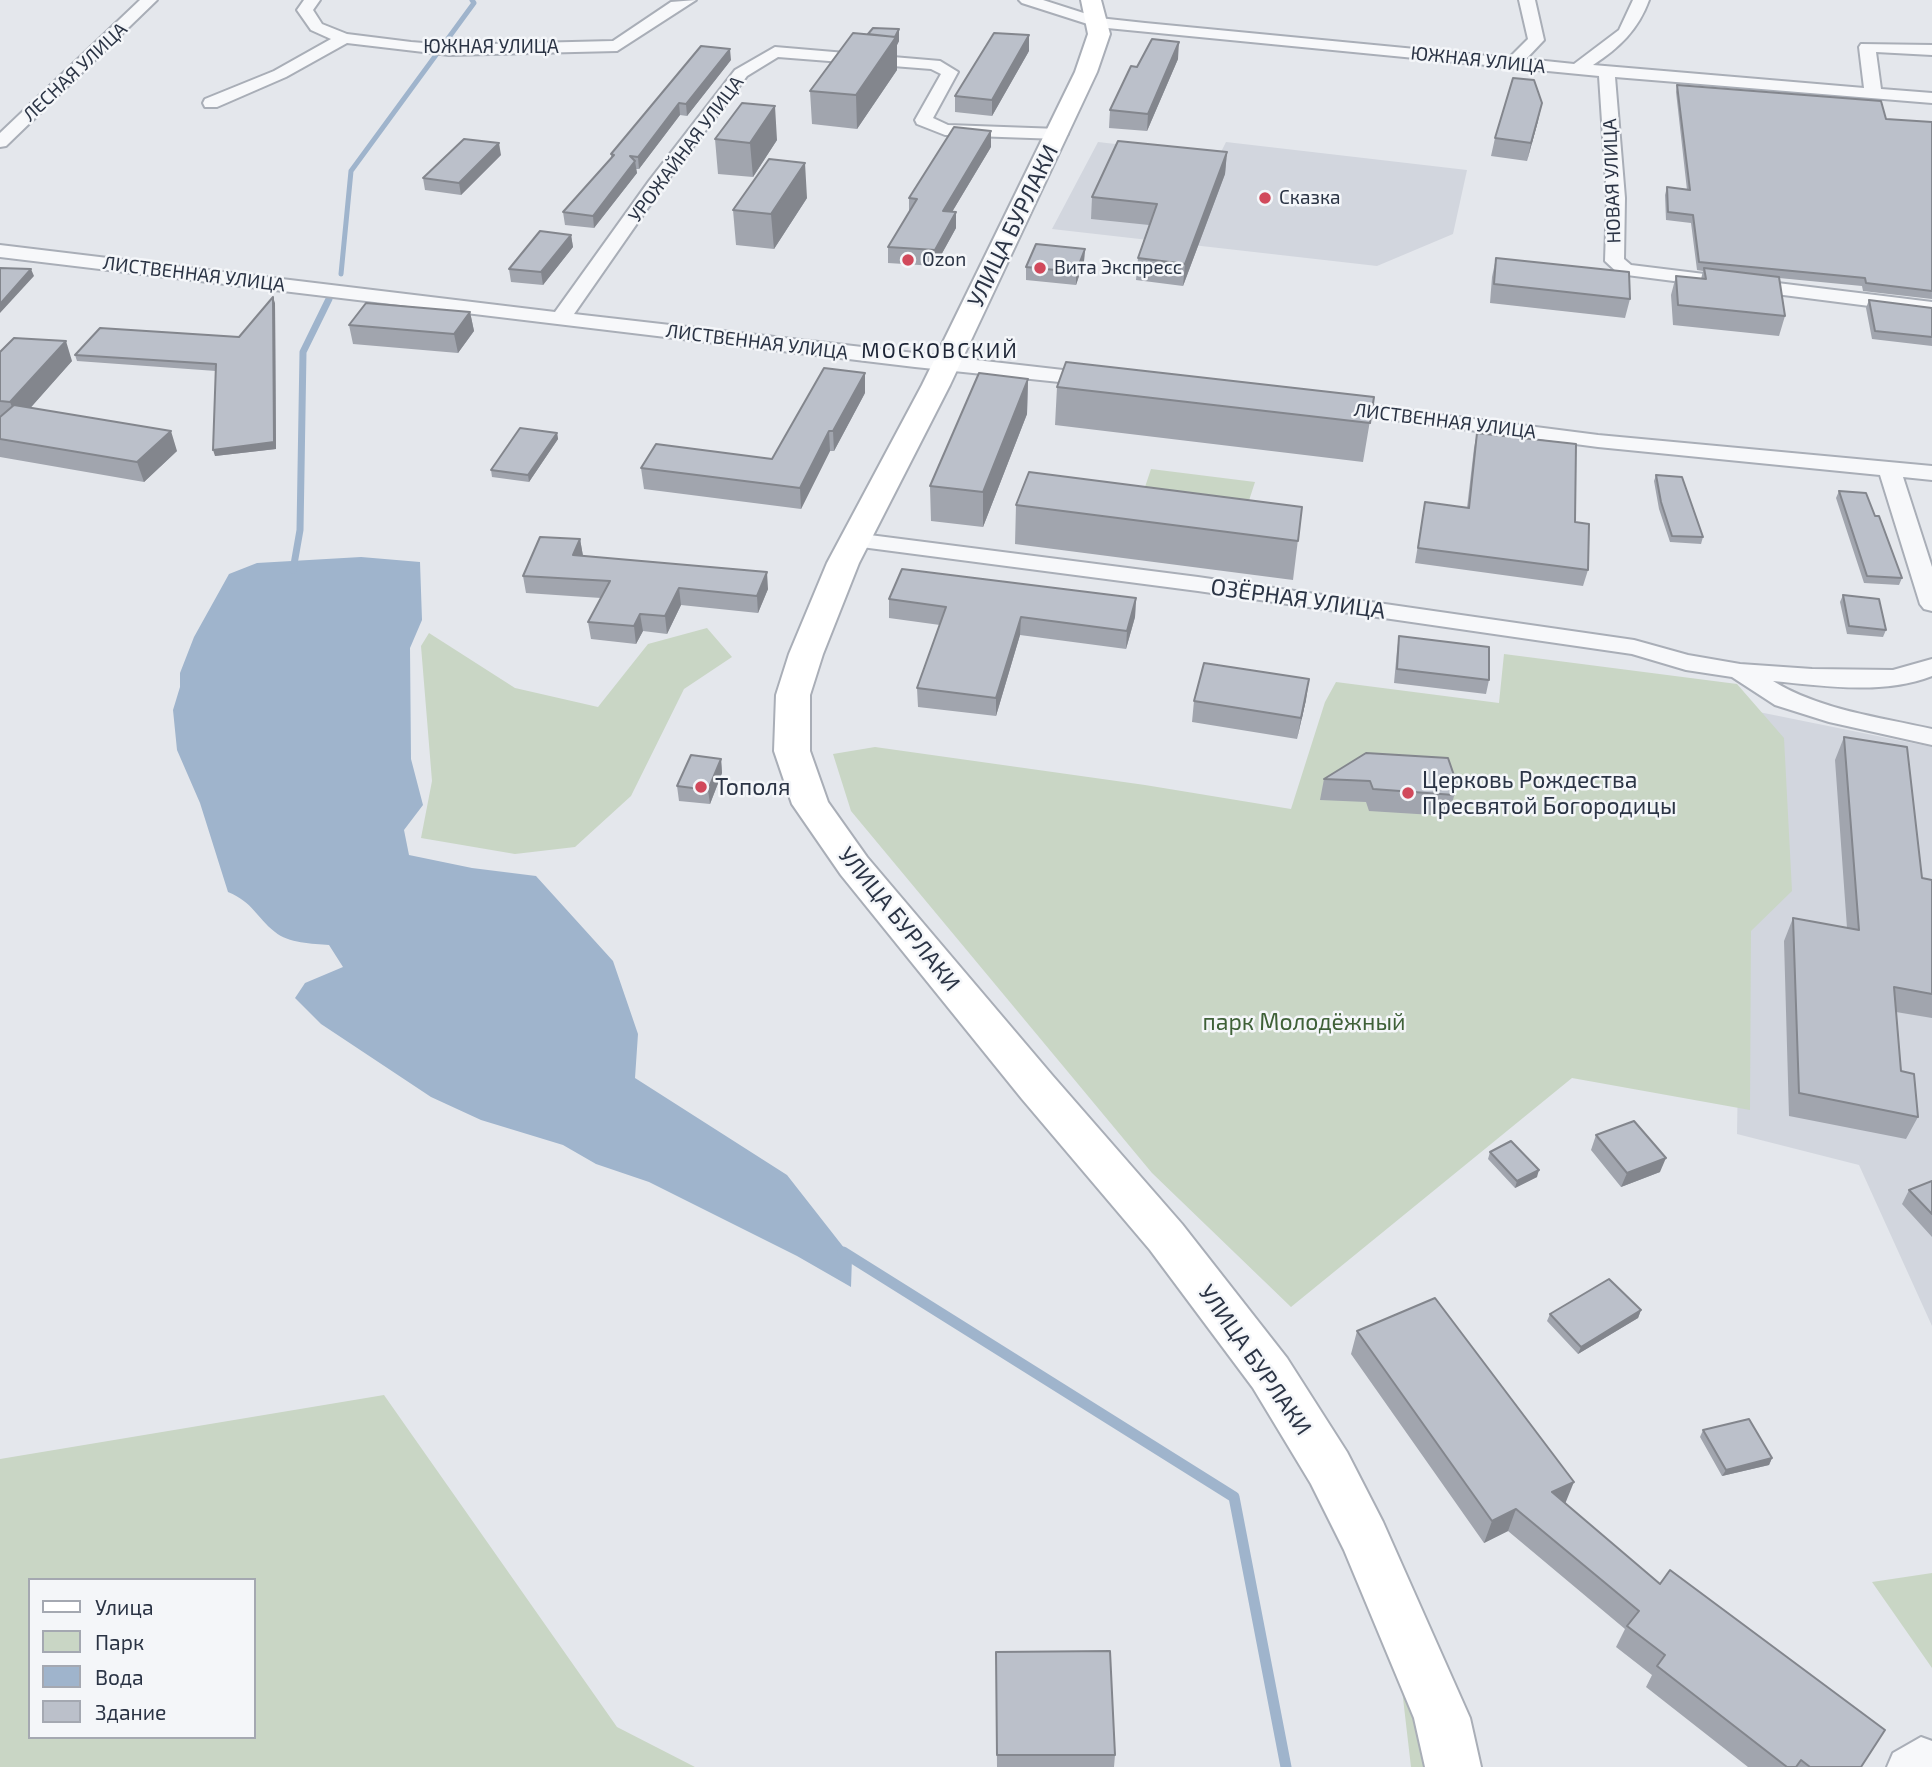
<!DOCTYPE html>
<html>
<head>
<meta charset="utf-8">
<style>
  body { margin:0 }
  #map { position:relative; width:1932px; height:1767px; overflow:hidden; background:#e4e7ec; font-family:"Exo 2",sans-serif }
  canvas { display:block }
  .legend { position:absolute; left:28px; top:1578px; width:228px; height:161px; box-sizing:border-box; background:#f4f6f9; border:2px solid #a4a8b1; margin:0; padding:9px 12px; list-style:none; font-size:21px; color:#2b3445 }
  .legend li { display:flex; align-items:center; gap:14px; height:35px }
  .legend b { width:35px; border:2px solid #a4a8b1 }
</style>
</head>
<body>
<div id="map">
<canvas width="1932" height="1767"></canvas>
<ul class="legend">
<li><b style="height:9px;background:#fff"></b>Улица</li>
<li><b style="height:19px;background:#c9d6c5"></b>Парк</li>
<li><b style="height:19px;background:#9fb4cc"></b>Вода</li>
<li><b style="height:19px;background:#bbc0ca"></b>Здание</li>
</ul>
</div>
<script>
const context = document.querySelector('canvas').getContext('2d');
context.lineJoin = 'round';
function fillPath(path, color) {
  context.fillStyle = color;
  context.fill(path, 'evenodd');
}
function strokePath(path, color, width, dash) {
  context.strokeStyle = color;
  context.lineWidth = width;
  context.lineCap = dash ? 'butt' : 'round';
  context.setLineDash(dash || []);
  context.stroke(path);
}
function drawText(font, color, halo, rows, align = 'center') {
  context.font = font + ' "Exo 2",sans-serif';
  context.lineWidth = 5;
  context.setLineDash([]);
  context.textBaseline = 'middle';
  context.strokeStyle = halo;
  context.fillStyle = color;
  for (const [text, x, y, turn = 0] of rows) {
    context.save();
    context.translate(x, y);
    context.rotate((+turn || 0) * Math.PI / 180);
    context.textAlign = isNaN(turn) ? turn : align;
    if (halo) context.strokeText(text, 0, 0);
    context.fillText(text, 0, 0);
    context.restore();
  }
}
fillPath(new Path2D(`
  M1098 142 1219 156 1226 142 1467 170 1453 234 1377 266 1052 229Z
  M1749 710 1932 747V1326L1859 1165 1737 1134 1741 892Z`), '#d2d6de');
fillPath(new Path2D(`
  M1151 469 1255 482 1243 519 1139 505Z
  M707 628 732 657 684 689 631 796 575 847 515 854 421 838 432 781 421 646 429 633 515 688 598 707 648 644Z
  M1504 654 1737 684 1784 738 1792 891 1751 931 1750 1110 1572 1078 1291 1307 1152 1173 851 811 833 754 875 747 1145 785 1291 809 1325 702 1336 682 1499 703Z
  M384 1395 617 1727 695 1767H0V1459ZM30 1580H254V1737H30Z
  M1932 1573V1668L1872 1582Z
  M1395 1629 1435 1767H1411Z`), '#c9d6c5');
fillPath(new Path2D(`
  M361 557 420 562 422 620 410 648 411 759 423 805 404 830 409 855 472 868 536 876 613 961 638 1034 635 1078 787 1175 852 1258 851 1287 797 1256 649 1182 596 1164 563 1145 481 1120 431 1097 321 1024 295 998 305 983 343 967 329 945C313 944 288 943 275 932 255 916 254 903 228 892L200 803 177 750 173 710 180 687V673L194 637 229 574 257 563Z`), '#9fb4cc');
strokePath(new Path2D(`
  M444 44 474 3 472 0
  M341 274 351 171 436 55`), '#9fb4cc', 5);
strokePath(new Path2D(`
  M293 570 300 530 303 352 329 299`), '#9fb4cc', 7);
strokePath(new Path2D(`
  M843 1252 1234 1497 1286 1767`), '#9fb4cc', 11);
const street = new Path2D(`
  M140 0H157L6 146 0 147V133Z
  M304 0H320L313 10 322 24 347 34 411 42 449 45 613 41 671 2 696 0 617 51 449 55 347 43 286 77 217 107H205L203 103 205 99 274 71 331 39 311 30 297 10Z
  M1019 0H1043L1099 18 1145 23 1509 58 1528 39 1519 0H1535L1544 40 1526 59 1574 64 1619 30 1633 0H1649C1638 30 1619 48 1593 65L1864 88 1859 47 1861 44 1932 45V55L1876 52 1881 89 1932 93V103L1615 77 1625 198 1624 259 1631 265 1932 302V314L1619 274 1605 261 1607 198 1599 76 1097 27 1022 3Z
  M775 47 940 61 958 72 933 118 948 125 1059 129 1068 134 1059 139 945 135 917 124 915 120 941 74 931 69 778 57 747 76 661 189 574 314 1098 374 1105 376 1108 380 1105 384 1098 386 915 367 0 257V245L555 312 649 181 735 70Z
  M1333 401 1598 435 1932 466V480L1903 477 1932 567V611L1924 609 1920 604 1880 475 1598 447 1326 411 1322 407 1326 403Z
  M854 533 1198 577 1634 640 1688 655 1740 664 1812 669 1893 670 1932 659V676C1884 695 1824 686 1773 681 1820 710 1879 717 1932 729V745L1829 722 1775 705 1732 677 1686 670 1632 654 1198 591 846 545 843 540 846 535Z
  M1921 1737 1932 1741V1767H1887L1893 1753Z`);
const secondary = new Path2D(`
  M1081 0H1101L1110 34 1097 72 950 385 859 563 823 654 810 695V751L828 802 867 857 1052 1075 1182 1224 1287 1358 1347 1452 1383 1522 1470 1718 1481 1767H1425L1414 1718 1344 1550 1311 1484 1253 1388 1150 1250 1022 1099 841 875 792 804 774 751 776 695 789 654 827 563 922 385 1075 72 1088 34Z`);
strokePath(street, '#a9aeb7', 4);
strokePath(secondary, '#a9aeb7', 4);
fillPath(street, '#f7f8fa');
fillPath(secondary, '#fff');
fillPath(new Path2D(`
  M899 29V41L897 45V70L857 129 812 124 810 91 868 34Z
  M1029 51 992 116 955 112V96Z
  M1178 59 1147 131 1109 128 1110 110 1137 67Z
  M731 60 687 116 680 115 639 169H636L637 173 594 228 565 225 563 212 611 158V154Z
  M1677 85 1886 119 1932 122V299L1863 291 1862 286 1779 278 1785 316 1779 336 1673 325 1671 295 1676 276 1701 279 1703 271 1697 270 1691 223 1666 220 1665 195 1667 187 1687 190 1676 92Z
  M1538 121 1527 161 1491 156 1495 138Z
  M715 139 777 140 753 177 718 174Z
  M991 147 952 212H956V228L935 266 888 263V247L909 212V198Z
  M1227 152 1225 174 1183 286 1136 280 1138 258 1149 225 1091 219 1092 197Z
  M501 155 461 195 425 190 423 178Z
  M807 198 774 249 736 245 733 210Z
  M571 235 573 247 543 285 511 282 509 269Z
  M1085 249 1084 261 1076 285 1026 280V267Z
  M1496 258 1630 299 1625 318 1490 303 1492 277Z
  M1869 300 1932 308V346L1872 339 1866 308Z
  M275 303 276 449 215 456 216 371 77 361 75 355 239 337Z
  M470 312 474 331 458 353 353 344 349 325Z
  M0 352 72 361 30 408 177 451 144 482 0 457Z
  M1028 379 1027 414 983 527 931 521 930 486Z
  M1057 387 1374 397 1363 462 1055 425Z
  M865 393 834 451H830L801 509 644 489 641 468 772 459Z
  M557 433 558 439 529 482 492 477 491 470Z
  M1477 433 1575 522 1588 570 1583 586 1415 563 1425 502 1467 508 1474 448Z
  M1656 475 1703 537 1701 544 1670 542 1659 509 1654 481Z
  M1839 491 1875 516 1902 578 1899 585 1864 583 1836 498Z
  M1016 505 1302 507 1293 580 1015 544Z
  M580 539 583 556 768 589 758 613 681 605 667 634 643 631 636 644 591 639 588 622 601 598 526 593 523 576Z
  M1843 595 1886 630 1883 637 1847 634 1840 602Z
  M1136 598 1135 617 1126 649 1020 635 996 716 918 707 917 688 940 625 889 618V599Z
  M1399 636 1489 680 1486 694 1394 683 1397 650Z
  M1306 700 1297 739 1192 722 1194 701Z
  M1844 737 1922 878 1932 880V1018L1896 1012 1901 1071 1918 1117 1906 1139 1789 1116 1784 941 1793 918 1847 928 1835 760Z
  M721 759 722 773 710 804 679 801 677 786Z
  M1324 779 1457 784 1449 816 1369 811 1366 802 1320 800Z
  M1596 1135 1660 1172 1621 1187 1591 1150Z
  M1490 1152 1537 1177 1515 1188 1488 1159Z
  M1932 1181V1237L1902 1204 1909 1190Z
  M1641 1310 1638 1318 1578 1354 1547 1321 1550 1314Z
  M1357 1331 1565 1503 1861 1767H1748L1646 1687 1652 1675 1616 1647 1625 1629 1508 1531 1484 1543 1351 1354Z
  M1703 1430 1772 1458 1769 1465 1722 1476 1700 1437Z
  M996 1652 1115 1755 1114 1767H997Z`), '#a1a5ae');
fillPath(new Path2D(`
  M899 29V41L897 45V70L857 129 856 95Z
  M1029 35V51L992 116V100Z
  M1179 42 1178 59 1147 131 1148 114Z
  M730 49 731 60 687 116 686 104Z
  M679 103 680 115 639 169 638 157Z
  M1542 103 1538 121 1527 161 1531 143Z
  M775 106 777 140 753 177 750 143Z
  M991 131V147L943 227V211Z
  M499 143 501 155 461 195 459 183Z
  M1227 152 1225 174 1183 286 1185 264Z
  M635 161 637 173 594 228 593 216Z
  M805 163 807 198 774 249 771 214Z
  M956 212V228L935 266V250Z
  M571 235 573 247 543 285 541 272Z
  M1085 249 1084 261 1076 285V272Z
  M31 269 34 276 0 313V304Z
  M273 297 275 303 276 449 215 456 213 450Z
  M470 312 474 331 458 353 454 334Z
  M66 341 72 361 18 422 10 402Z
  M865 373V393L834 451 833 431Z
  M1028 379 1027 414 983 527V492Z
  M171 431 177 451 144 482 137 462Z
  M829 431 830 451 801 509 800 488Z
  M557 433 558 439 529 482 528 475Z
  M580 539 583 556 573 555Z
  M767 572 768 589 758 613 757 596Z
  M679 588 681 605 667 634 665 616Z
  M1136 598 1135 617 1126 649 1127 631Z
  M640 614 643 631 636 644 634 626Z
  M1021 617 1020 635 996 716V698Z
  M1309 679 1306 700 1297 739 1301 718Z
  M721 759 722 773 710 804 708 790Z
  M1666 1158 1660 1172 1621 1187 1627 1173Z
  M1539 1170 1537 1177 1515 1188 1517 1181Z
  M1641 1310 1638 1318 1578 1354 1581 1347Z
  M1772 1458 1769 1465 1722 1476 1726 1470Z
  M1574 1482 1565 1504 1552 1492Z
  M1516 1509 1508 1531 1484 1543 1492 1521Z`), '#83868d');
const building = new Path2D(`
  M873 28 899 29 895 37 868 34Z
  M853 33 896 37 856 95 810 91Z
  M994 33 1029 35 992 100 955 96Z
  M1152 39 1179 42 1148 114 1110 110 1131 66 1137 67Z
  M701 46 730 49 686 104 679 103 638 157 630 156 635 161 593 216 563 212 614 155 611 154Z
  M1513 78 1534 80 1542 103 1531 143 1495 138Z
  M1677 85 1881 101 1886 119 1932 122V291L1866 283 1865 278 1699 262 1693 215 1668 212 1667 187 1690 190Z
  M742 103 775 106 750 143 715 139Z
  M954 127 991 131 943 211 956 212 935 250 888 247 917 199 909 198Z
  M464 139 499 143 459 183 423 178Z
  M1118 141 1227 152 1185 264 1138 258 1157 204 1092 197Z
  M769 159 805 163 771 214 733 210Z
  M540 231 571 235 541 272 509 269Z
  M1036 244 1085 249 1076 272 1026 267Z
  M1496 258 1629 272 1630 299 1494 284Z
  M0 268 31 269 0 304Z
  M1704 268 1779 277 1785 316 1678 305 1676 276 1706 279Z
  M273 297 274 442 213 450 216 364 75 355 100 328 239 337Z
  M1869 300 1932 308V337L1875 331Z
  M366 303 470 312 454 334 349 325Z
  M14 338 66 341 10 402 0 401V352Z
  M1066 362 1374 397 1370 423 1057 387Z
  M824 368 865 373 833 431H829L800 488 641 468 656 444 772 459Z
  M979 373 1028 379 983 492 930 486Z
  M14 405 171 431 137 462 0 439V417Z
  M520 428 557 433 528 475 491 470Z
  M1477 433 1576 444 1575 522 1589 524 1588 570 1418 548 1425 502 1469 508Z
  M1029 472 1302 507 1298 541 1016 505Z
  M1656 475 1682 477 1703 537 1672 536 1661 502Z
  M1839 491 1866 493 1875 516H1879L1902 578 1867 576Z
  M540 537 580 539 573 555 767 572 757 596 679 588 665 616 640 614 634 626 588 622 610 581 523 576Z
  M902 569 1136 598 1127 631 1021 617 996 698 917 688 946 607 889 599Z
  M1843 595 1879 599 1886 630 1849 626Z
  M1399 636 1489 647V680L1397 669Z
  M1204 663 1309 679 1301 718 1194 701Z
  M1844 737 1907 747 1922 878 1932 880V994L1894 987 1901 1071 1914 1074 1918 1117 1799 1093 1793 918 1859 930Z
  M1366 753 1448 758 1457 784H1452L1454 795 1373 789 1370 781 1324 779Z
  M691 755 721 759 708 790 677 786Z
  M1634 1121 1666 1158 1627 1173 1596 1135Z
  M1511 1141 1539 1170 1517 1181 1490 1152Z
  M1932 1181V1214L1909 1190Z
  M1609 1279 1641 1310 1581 1347 1550 1314Z
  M1435 1298 1574 1482 1552 1492 1660 1584 1670 1570 1885 1730 1861 1767H1810L1801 1760 1796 1767H1787L1657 1666 1665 1655 1627 1626 1639 1611 1516 1509 1492 1521 1357 1331Z
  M1749 1419 1772 1458 1726 1470 1703 1430Z
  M1110 1651 1115 1755H997L996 1652Z`);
fillPath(building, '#bbc0ca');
strokePath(building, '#83868d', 2);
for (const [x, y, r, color] of [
  [1265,198,7,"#d1495b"],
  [908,260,7,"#d1495b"],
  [1040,268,7,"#d1495b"],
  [701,787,7,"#d1495b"],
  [1408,793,7,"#d1495b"]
]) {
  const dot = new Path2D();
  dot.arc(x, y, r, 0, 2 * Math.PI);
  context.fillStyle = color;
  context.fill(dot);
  strokePath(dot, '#f4f6f9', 2.5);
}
drawText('19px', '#2b3445', '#f4f6f9', [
  ["ЮЖНАЯ УЛИЦА",491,47],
  ["ЮЖНАЯ УЛИЦА",1478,60,6],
  ["ЛЕСНАЯ УЛИЦА",75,72,-43],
  ["УРОЖАЙНАЯ УЛИЦА",686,149,-53],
  ["НОВАЯ УЛИЦА",1612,181,-92],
  ["ЛИСТВЕННАЯ УЛИЦА",194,274,7],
  ["ЛИСТВЕННАЯ УЛИЦА",757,342,7],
  ["ЛИСТВЕННАЯ УЛИЦА",1445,421,7]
]);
drawText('19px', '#2b3445', '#f4f6f9', [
  ["Сказка",1279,198],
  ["Ozon",922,260],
  ["Вита Экспресс",1054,268]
], 'left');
context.letterSpacing = '2px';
drawText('21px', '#1d2536', '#f4f6f9', [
  ["МОСКОВСКИЙ",940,351]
]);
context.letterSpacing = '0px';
drawText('23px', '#2b3445', '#f4f6f9', [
  ["УЛИЦА БУРЛАКИ",1013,226,-64],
  ["ОЗЁРНАЯ УЛИЦА",1298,599,8],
  ["УЛИЦА БУРЛАКИ",899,919,51],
  ["УЛИЦА БУРЛАКИ",1255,1360,55]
]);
drawText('23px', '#2b3445', '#f4f6f9', [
  ["Церковь Рождества",1422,780],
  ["Пресвятой Богородицы",1422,806],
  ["Тополя",715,787]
], 'left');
drawText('23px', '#3f6138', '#f4f6f9', [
  ["парк Молодёжный",1304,1022]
]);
</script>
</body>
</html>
